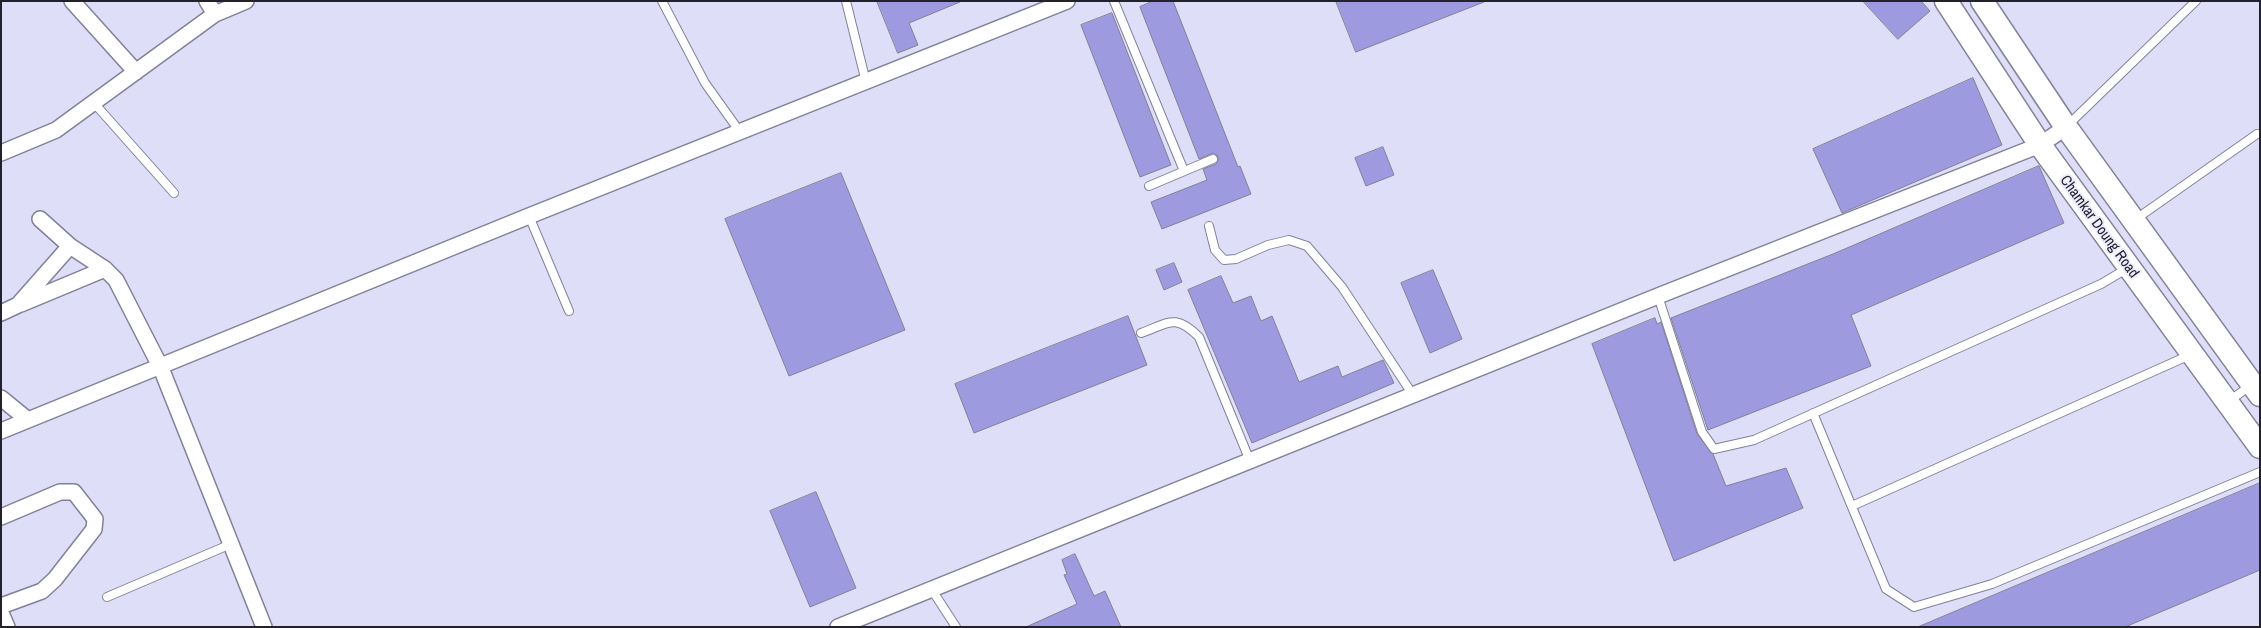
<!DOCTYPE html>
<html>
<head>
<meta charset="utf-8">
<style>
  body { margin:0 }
  #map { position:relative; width:2261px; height:628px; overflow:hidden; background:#dedef8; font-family:"Archivo Narrow",sans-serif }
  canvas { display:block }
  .frame { position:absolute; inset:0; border:2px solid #23222c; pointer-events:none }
</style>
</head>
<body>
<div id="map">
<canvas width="2261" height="628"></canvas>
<div class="frame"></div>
</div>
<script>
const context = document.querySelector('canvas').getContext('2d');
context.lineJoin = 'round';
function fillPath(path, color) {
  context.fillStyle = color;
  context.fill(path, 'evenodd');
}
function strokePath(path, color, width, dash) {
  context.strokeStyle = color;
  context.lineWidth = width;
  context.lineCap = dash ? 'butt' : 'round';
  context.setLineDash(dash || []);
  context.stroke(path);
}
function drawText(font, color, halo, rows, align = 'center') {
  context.font = font + ' "Archivo Narrow",sans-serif';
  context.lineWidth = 4;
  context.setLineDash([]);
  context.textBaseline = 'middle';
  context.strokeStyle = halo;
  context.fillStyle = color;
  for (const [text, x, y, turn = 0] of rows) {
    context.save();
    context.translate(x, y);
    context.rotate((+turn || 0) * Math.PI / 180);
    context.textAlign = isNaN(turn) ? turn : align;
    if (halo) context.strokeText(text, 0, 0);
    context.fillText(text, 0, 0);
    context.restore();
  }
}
const building = new Path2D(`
  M877 1H960V2L909 23 918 45 898 53Z
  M1153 1H1173L1238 167 1240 166 1251 194 1162 229 1151 202 1207 180 1203 169 1216 164 1219 159 1217 155 1213 153 1199 159 1140 7Z
  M1336 1H1484V2L1356 52Z
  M1863 1H1921L1930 11 1898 39Z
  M1112 13 1171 165 1140 177 1081 25Z
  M1973 78 2002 145 1842 213 1813 149Z
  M1383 147 1394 175 1366 186 1355 158Z
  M2039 166 2064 223 1851 315 1871 366 1708 430 1671 318 1833 254Z
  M841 173 905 330 789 376 725 219Z
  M1174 263 1182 282 1164 290 1156 270Z
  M1433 270 1462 339 1430 353 1401 283Z
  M1221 276 1233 303 1251 296 1261 321 1272 316 1299 382 1338 366 1342 377 1383 360 1394 383 1252 443 1188 290Z
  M1128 316 1147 365 974 433 955 384Z
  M1655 318 1657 324 1661 322 1697 434 1713 454 1726 486 1786 468 1803 508 1674 561 1592 344Z
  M2260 483V570L2125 627H1918Z
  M816 492 856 588 810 607 770 511Z
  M1075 554 1094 596 1105 591 1121 627H1026L1077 604 1064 575 1067 574 1062 560Z`);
fillPath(building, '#9e9adf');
strokePath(building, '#808098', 1);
const service = new Path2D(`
  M662 1 705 83 740 132
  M846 1 866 82
  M1114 1 1184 171
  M94 103 174 193
  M2068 125 2196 1
  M1149 186 1213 159
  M529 216 569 311
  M2136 219 2257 134
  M1209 226 1215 250 1224 260 1236 259 1268 245 1289 240 1307 246 1342 287 1413 395
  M1658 296 1702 432 1714 449 1754 440 2101 284 2128 268
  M1141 333C1169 323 1175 313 1199 337L1250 461
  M2229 401 2250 386
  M1813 413 1886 589 1914 607 1992 584 2260 472
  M1852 506 2190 355
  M932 590 956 627
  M107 597 231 544`);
const minor = new Path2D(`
  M72 1 136 72
  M207 1 215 14
  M1 153 56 130 215 14 246 1
  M40 219 70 246
  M21 304 105 269
  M1 313 18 305 70 246 105 269 116 280 161 368 264 627
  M1 398 28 420
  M1 431 529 216 1067 1
  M1 517 60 492H74L95 519 94 529 55 579 42 591 1 606
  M1 613 7 627
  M838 627 1658 296 2040 145 2066 127`);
const primary = new Path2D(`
  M1946 1 2040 145 2260 447
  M1982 1 2066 127 2260 395`);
strokePath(service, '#828199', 10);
strokePath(minor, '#828199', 18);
strokePath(primary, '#828199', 25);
strokePath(service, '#fff', 8);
strokePath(minor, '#fff', 15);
strokePath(primary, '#fff', 22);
drawText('15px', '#23222c', '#ececfc', [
  ["Chamkar Doung Road",2099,227,54]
]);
</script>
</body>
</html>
